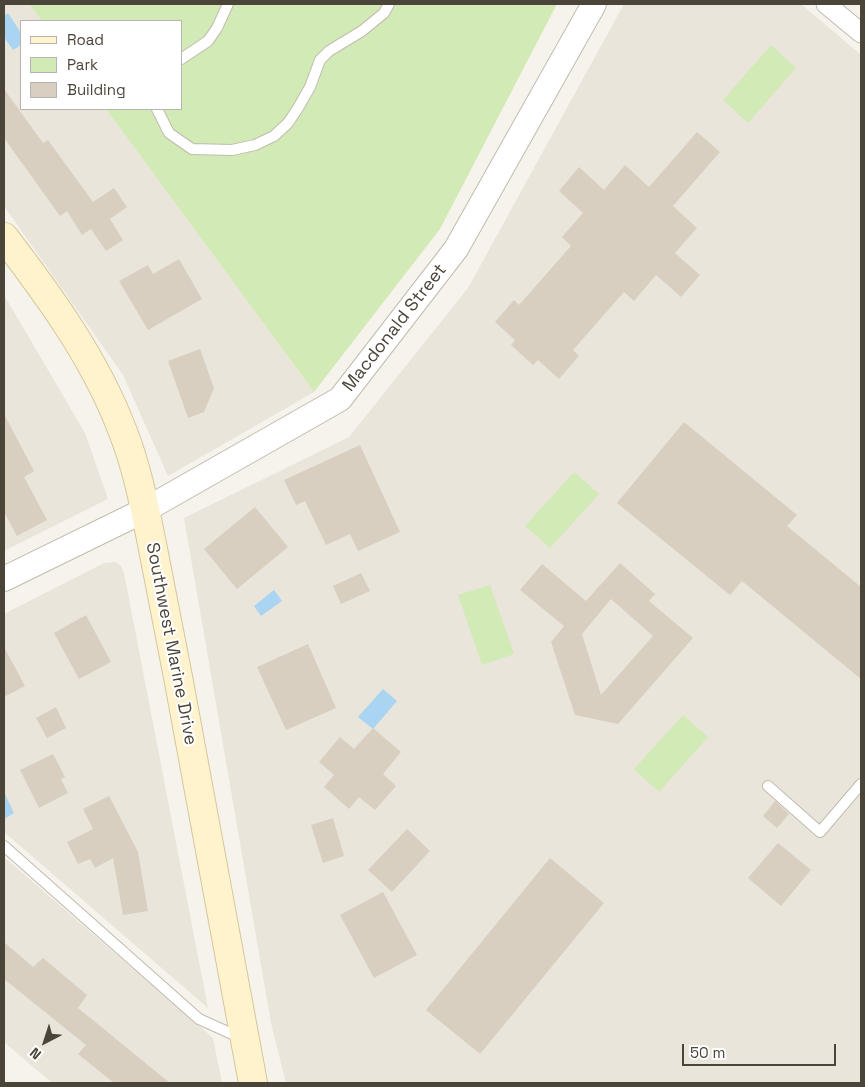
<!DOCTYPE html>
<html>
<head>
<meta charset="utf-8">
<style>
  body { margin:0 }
  #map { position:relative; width:865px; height:1087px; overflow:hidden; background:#f6f3ec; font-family:"Space Grotesk",sans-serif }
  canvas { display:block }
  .frame { position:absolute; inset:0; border:5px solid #4b4439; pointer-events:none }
  .legend { position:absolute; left:20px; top:20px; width:162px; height:90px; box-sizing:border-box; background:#fff; border:1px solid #b7b4b0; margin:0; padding:6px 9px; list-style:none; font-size:15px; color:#4b4439 }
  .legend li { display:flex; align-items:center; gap:10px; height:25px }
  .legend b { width:25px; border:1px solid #b7b4b0 }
  .north { position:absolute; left:20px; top:1017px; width:50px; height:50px; -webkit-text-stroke:4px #fff; paint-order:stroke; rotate:220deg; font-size:14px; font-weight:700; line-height:20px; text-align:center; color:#4b4439 }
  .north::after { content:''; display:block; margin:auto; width:18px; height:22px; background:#4b4439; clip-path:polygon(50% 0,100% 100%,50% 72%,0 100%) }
  .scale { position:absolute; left:682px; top:1044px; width:154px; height:22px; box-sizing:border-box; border:2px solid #4b4439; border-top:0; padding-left:6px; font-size:15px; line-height:18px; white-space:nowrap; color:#4b4439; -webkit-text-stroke:4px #fff; paint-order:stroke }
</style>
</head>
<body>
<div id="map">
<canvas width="865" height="1087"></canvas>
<div class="frame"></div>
<ul class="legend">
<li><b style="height:6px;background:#fff3cd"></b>Road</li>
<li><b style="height:14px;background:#d2eab5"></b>Park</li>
<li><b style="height:14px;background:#d8cfc1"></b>Building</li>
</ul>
<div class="north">N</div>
<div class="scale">50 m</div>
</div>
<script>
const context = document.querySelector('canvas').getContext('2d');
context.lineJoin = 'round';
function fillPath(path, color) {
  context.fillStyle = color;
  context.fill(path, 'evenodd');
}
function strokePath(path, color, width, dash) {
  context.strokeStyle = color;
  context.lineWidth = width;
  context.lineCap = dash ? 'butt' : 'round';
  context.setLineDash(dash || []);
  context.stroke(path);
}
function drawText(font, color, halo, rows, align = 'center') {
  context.font = font + ' "Space Grotesk",sans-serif';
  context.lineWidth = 4;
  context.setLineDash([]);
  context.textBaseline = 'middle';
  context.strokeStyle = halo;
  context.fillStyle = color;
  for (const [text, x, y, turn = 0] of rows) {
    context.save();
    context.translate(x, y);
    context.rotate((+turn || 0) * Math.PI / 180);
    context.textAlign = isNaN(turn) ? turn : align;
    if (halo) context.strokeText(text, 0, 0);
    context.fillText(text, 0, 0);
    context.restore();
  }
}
fillPath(new Path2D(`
  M4 4H29L42 21H21V109H106L314 392 168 476 123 375 4 206Z
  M624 4H801L861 55V1083H286L271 1023 184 518 349 437 468 288Z
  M4 295 85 433 108 499 4 551Z
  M115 562 121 566 124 573 208 1008 4 832V614L104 563Z
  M4 857 213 1038 222 1083H52L4 1042Z`), '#eae5da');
fillPath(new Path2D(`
  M29 4H557L440 229 314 392 106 109H181V21H42Z
  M771 45 796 68 748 123 723 100Z
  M574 472 599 494 550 548 525 526Z
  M490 585 514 654 482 665 458 595Z
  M683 715 708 737 659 792 634 769Z`), '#d2eab5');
fillPath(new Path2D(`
  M8 13 21 33V45L13 50 4 37V16Z
  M274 590 282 601 261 616 254 606Z
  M383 689 397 701 373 729 358 717Z
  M4 792 14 813 4 819Z`), '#a9d4f2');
fillPath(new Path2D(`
  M4 89 43 143 48 140 93 202 114 188 127 207 110 219 123 240 106 251 91 229 82 235 67 211 60 216 4 138Z
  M697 132 720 152 673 206 697 228 675 253 700 275 681 297 656 275 634 301 624 292 573 350 579 356 559 379 538 360 533 365 511 345 515 340 495 322 514 300 519 305 571 246 562 237 583 213 559 191 579 167 604 190 625 165 649 187Z
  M179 259 202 299 148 330 119 281 148 265 153 274Z
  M200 349 214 388 204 412 188 418 168 361Z
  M4 414 34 471 24 477 47 520 17 536 4 512Z
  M684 422 797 515 787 526 861 587V679L742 581 730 595 617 503Z
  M360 445 400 532 358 551 350 534 326 545 305 501 296 505 284 480Z
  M255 507 288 547 237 589 204 549Z
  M620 563 655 594 649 601 693 638 618 724 575 715 551 642 564 626 520 590 542 564 586 601ZM611 599 653 636 601 695 582 634Z
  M361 573 370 591 341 604 333 586Z
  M86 615 111 662 79 679 54 633Z
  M308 644 336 708 286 730 257 667Z
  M4 647 25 686 4 697Z
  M56 707 66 728 47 738 36 718Z
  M373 728 401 752 383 774 396 786 375 810 359 797 349 809 324 787 334 775 319 762 340 737 354 749Z
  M53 754 65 777 61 779 68 793 39 808 20 770Z
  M109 796 138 852 148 911 123 915 113 858 95 868 90 859 78 864 67 842 93 829 83 809Z
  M775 801 789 814 777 828 763 816Z
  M333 818 344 856 323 863 311 825Z
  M407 829 430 851 392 892 368 870Z
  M778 843 811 870 781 906 748 878Z
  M550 858 604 903 480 1054 426 1010Z
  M383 892 417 955 374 978 340 915Z
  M4 942 33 967 43 958 87 995 78 1008 170 1083H114L78 1054 86 1045 4 979Z`), '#d8cfc1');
const service = new Path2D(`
  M181 59 208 41 217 28 228 4
  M157 109 169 133 192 149 232 150 255 145 274 136 288 123 298 108 310 87 320 60 329 51 362 31 384 13 389 4
  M768 786 820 832 861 784
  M4 846 199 1019 241 1038`);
const minor = new Path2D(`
  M826 4 861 33`);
const tertiary = new Path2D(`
  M4 579 145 510 340 399 456 249 594 4`);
const secondary = new Path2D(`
  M4 237C50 297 96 360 123 432 138 470 145 509 153 549 161 592 170 634 178 677 203 812 228 948 253 1083`);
strokePath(service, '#c2bbae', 12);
strokePath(minor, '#c2bbae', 21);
strokePath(tertiary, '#c2bbae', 26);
strokePath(secondary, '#d6c79b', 30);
strokePath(service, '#fff', 10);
strokePath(minor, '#fff', 19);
strokePath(tertiary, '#fff', 24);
strokePath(secondary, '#fff3cd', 28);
drawText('18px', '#4b4439', '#fff', [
  ["Macdonald Street",395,328,-52],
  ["Southwest Marine Drive",171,644,79]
]);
</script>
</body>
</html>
